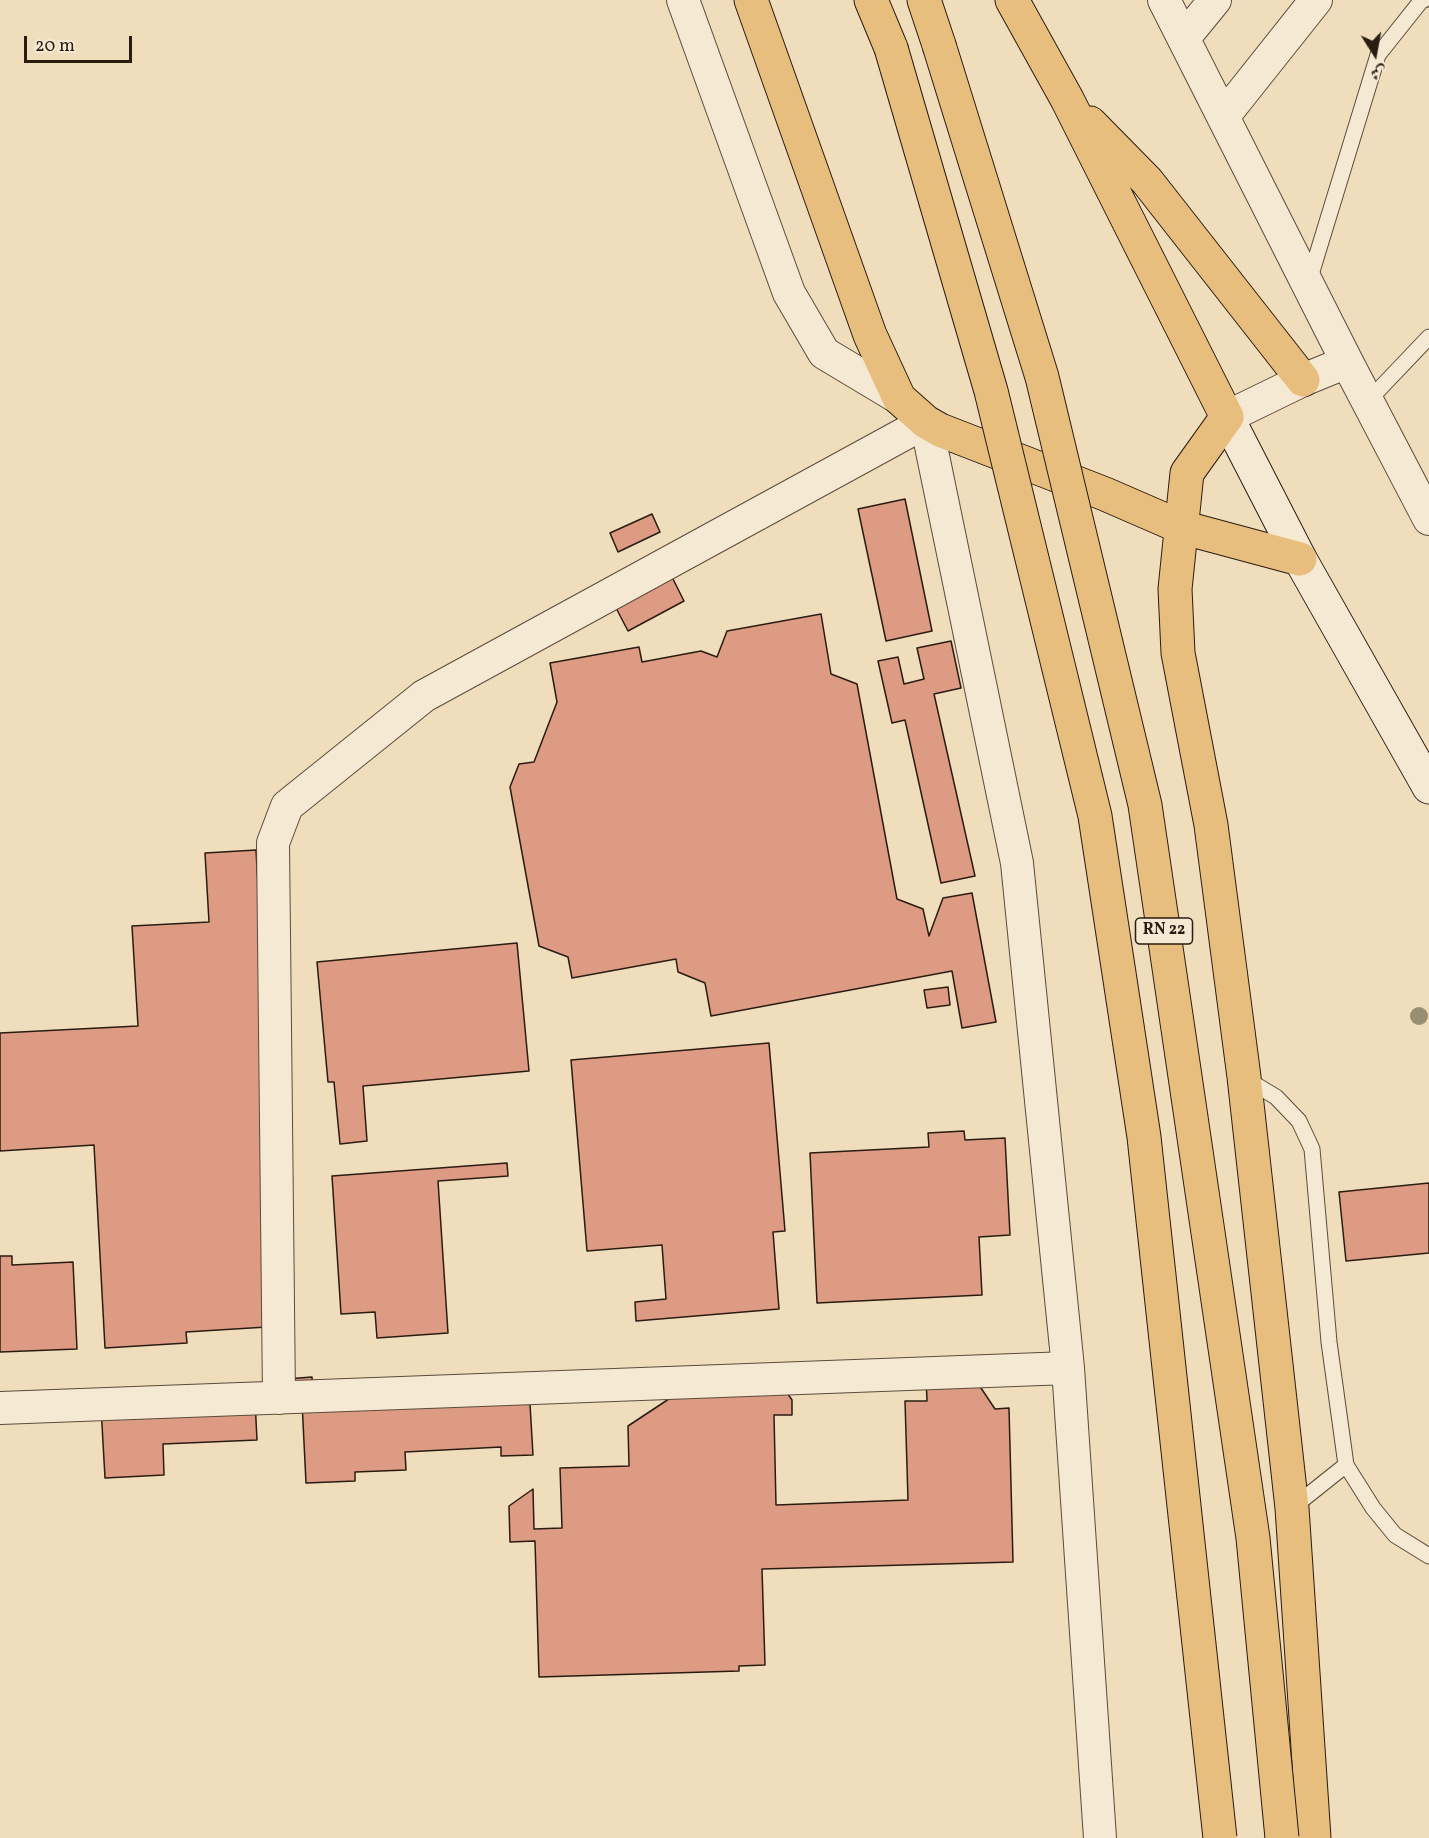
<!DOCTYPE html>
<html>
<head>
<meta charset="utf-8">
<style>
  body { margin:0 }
  #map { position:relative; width:1429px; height:1838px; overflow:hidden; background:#efddbc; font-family:Vollkorn,Amiri,serif }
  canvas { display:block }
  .north { position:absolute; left:1345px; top:24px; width:60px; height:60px; -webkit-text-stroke:4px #f5e9d3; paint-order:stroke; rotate:169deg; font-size:16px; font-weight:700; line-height:24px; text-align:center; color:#2a1c11 }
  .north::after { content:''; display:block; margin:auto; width:21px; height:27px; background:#2a1c11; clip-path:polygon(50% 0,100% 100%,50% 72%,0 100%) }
  .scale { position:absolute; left:24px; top:36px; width:108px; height:27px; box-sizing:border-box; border:3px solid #2a1c11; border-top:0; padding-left:8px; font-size:18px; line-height:21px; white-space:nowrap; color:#2a1c11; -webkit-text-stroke:4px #f5e9d3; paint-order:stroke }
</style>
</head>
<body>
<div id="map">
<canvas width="1429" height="1838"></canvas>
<div class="north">ش</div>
<div class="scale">20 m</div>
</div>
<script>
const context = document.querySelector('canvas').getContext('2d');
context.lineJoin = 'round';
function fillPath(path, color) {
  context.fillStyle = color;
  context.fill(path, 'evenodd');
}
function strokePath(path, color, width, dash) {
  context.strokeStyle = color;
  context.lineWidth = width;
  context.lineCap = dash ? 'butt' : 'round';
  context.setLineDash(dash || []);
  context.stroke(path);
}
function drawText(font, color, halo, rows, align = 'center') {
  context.font = font + ' Vollkorn,serif';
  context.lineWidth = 5;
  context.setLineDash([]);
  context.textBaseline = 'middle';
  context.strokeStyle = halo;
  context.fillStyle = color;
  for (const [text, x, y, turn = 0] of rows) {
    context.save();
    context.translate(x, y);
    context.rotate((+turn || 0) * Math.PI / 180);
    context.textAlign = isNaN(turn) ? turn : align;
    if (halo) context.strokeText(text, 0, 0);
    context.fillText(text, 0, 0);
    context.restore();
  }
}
const building = new Path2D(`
  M905 499 932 631 886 641 858 509Z
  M652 514 660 532 618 552 610 533Z
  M671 575 684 601 628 631 614 604Z
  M821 614 831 674 857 684 897 899 923 909 929 936 943 898 972 893 996 1022 962 1028 952 971 711 1016 705 983 678 972 676 959 572 978 568 957 539 946 510 787 519 764 534 762 557 702 550 663 639 647 642 662 701 651 717 657 727 631Z
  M951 641 961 688 934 694 975 876 941 883 905 720 892 723 878 661 898 657 904 684 924 679 917 648Z
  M256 850 283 1326 186 1332 187 1343 105 1348 94 1145 0 1151V1033L138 1026 132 926 209 922 205 853Z
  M517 943 529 1071 363 1086 367 1141 340 1144 334 1082H328L317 962Z
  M948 987 950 1005 927 1008 924 990Z
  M769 1043 785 1231 773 1232 779 1309 636 1321 635 1302 666 1299 662 1245 587 1251 571 1060Z
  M964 1131 965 1140 1005 1138 1010 1235 979 1237 982 1295 817 1303 810 1153 929 1147 928 1133Z
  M507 1163 508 1176 438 1181 448 1333 377 1338 375 1312 341 1314 332 1176Z
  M1429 1183V1253L1346 1261 1339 1192Z
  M0 1256H12V1265L73 1262 77 1349 0 1352Z
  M965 1364 995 1409 1009 1408 1013 1562 762 1569 765 1665 739 1666V1671L539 1677 535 1541 510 1542 509 1506 533 1489 534 1529 562 1528 560 1468 629 1466 628 1426 687 1387 781 1384 792 1400V1415H774L776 1505 908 1500 905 1401H927L926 1378Z
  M312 1377 313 1398 529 1387 533 1455 501 1456V1447L405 1452 406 1470 355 1472V1481L306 1483 302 1402 286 1379Z
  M255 1400 257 1440 163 1444 164 1475 105 1478 101 1407Z`);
fillPath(building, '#dd9b84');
strokePath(building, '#2a1c11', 1.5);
const lane = new Path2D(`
  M1309 281 1378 55 1421 1 1424 0
  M1368 401 1429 337
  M1246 1079 1276 1097 1299 1121 1312 1149 1329 1342 1346 1465 1292 1508
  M1346 1465 1373 1508 1395 1535 1429 1556`);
const street = new Path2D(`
  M683 0 789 293 824 353 899 398
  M1164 0 1347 362 1429 519
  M1184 38 1215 0
  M1223 117 1316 0
  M1227 417 1303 380 1347 362
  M279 1398 273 843 287 806 424 696 926 422 1017 863 1068 1368 1100 1838
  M0 1408 1068 1368`);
const secondary = new Path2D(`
  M1227 417 1300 559 1429 787`);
const highway = new Path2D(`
  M751 0 870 335 899 398 926 422 940 430 1105 494 1181 527 1300 559
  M871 0 891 48
  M924 0 939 45
  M1012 0 1067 99 1227 417 1187 473 1175 589 1178 653 1211 825 1244 1077 1292 1508 1314 1838
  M1090 123 1147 181 1303 380`);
strokePath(lane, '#5b4c3c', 17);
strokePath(street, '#5b4c3c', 34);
strokePath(secondary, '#2a1c11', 35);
strokePath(highway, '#2a1c11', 35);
strokePath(lane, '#f5e9d3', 15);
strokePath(street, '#f5e9d3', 32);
strokePath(secondary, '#f5e9d3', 33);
strokePath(highway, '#e8be7e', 33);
const highwayBridge = new Path2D(`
  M939 45 1042 377 1145 805 1253 1538 1282 1838
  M891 48 991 391 1095 816 1144 1137 1220 1838`);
strokePath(highwayBridge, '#2a1c11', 35, []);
strokePath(highwayBridge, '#e8be7e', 33);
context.fillStyle = '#9a8e73';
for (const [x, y] of [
  [1419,1016]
]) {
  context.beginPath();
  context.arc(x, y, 9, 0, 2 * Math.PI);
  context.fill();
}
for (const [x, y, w] of [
  [1164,931,57]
]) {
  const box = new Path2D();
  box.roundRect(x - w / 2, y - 13, w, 26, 4.5);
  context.fillStyle = '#f5e9d3';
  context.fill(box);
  strokePath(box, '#2a1c11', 1.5);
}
drawText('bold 16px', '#2a1c11', null, [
  ["RN 22",1164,931]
]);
</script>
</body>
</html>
